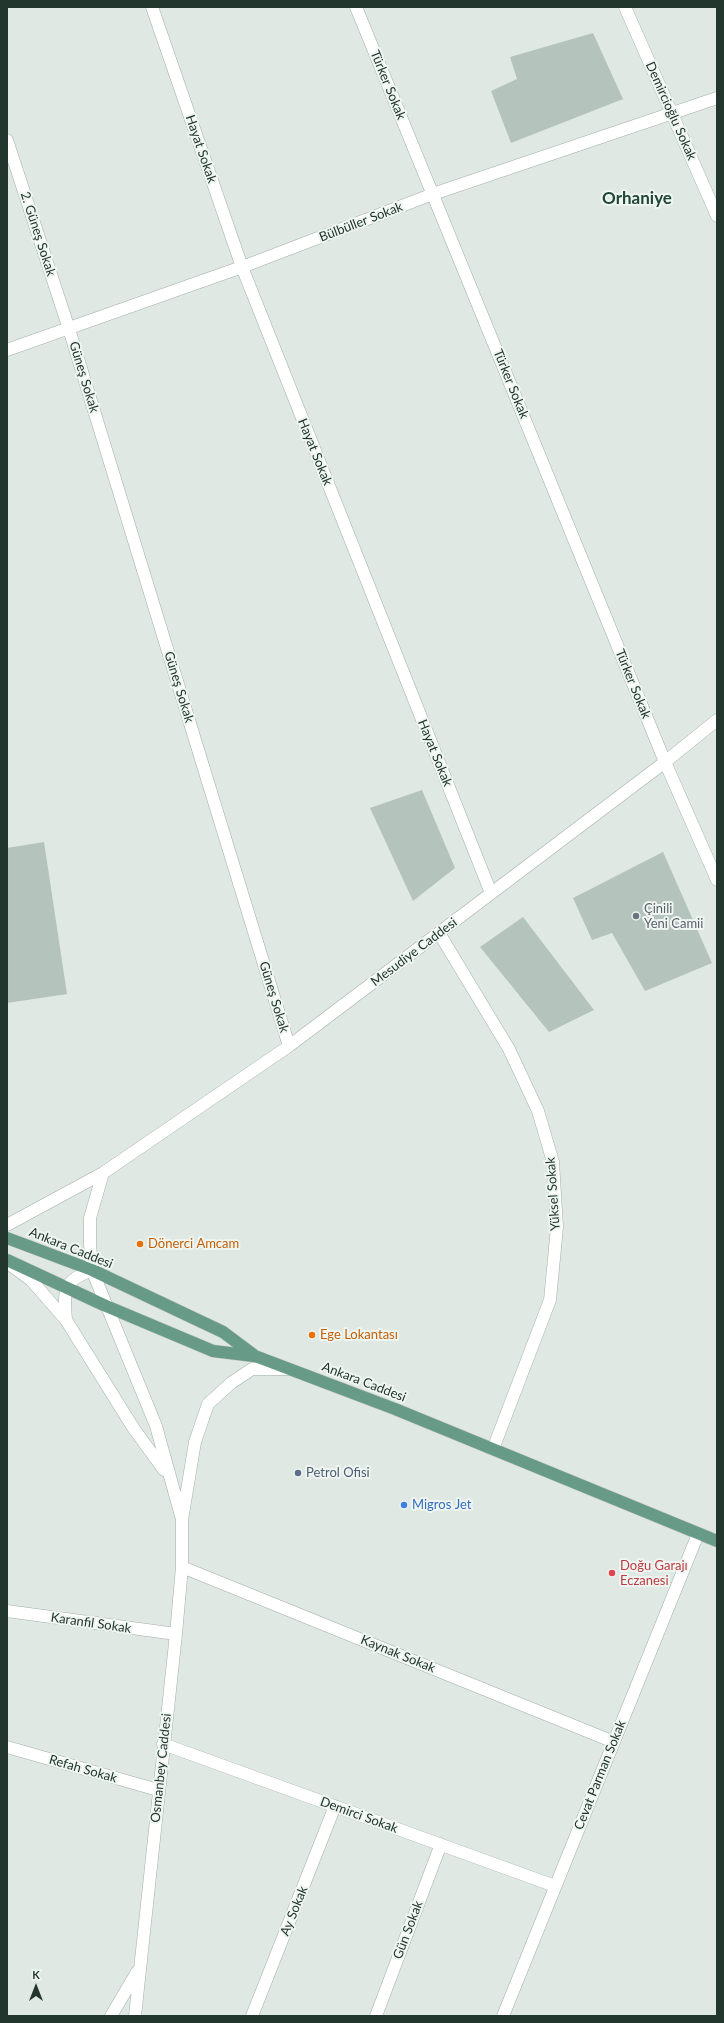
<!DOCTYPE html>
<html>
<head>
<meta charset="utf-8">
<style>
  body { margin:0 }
  #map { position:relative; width:724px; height:2023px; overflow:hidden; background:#dfe8e3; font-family:Lato,sans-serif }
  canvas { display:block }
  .frame { position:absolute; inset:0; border:8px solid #22362e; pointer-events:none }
  .north { position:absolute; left:16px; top:1967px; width:40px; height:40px; -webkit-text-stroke:3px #eff6f1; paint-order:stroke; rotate:0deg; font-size:11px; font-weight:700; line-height:16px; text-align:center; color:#22362e }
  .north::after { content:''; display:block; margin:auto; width:14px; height:18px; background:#22362e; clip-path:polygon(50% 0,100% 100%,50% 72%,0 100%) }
</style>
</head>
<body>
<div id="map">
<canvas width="724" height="2023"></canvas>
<div class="frame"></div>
<div class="north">K</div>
</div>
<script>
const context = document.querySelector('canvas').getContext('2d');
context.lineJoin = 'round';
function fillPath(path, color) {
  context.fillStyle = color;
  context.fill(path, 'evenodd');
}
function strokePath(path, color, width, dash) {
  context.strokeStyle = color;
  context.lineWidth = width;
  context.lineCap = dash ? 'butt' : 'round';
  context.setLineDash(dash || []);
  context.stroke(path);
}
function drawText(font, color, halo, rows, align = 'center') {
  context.font = font + ' Lato,sans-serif';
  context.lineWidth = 4;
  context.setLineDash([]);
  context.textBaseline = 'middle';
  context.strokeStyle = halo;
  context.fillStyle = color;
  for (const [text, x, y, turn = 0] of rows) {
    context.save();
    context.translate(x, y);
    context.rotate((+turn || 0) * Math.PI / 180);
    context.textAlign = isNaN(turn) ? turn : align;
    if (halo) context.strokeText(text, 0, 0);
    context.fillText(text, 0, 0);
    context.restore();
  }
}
fillPath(new Path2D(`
  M593 33 623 99 511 143 491 91 517 79 510 57Z
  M422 790 455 868 413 901 370 808Z
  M44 842 67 994 7 1003V848Z
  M663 852 712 963 645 991 612 933 592 940 573 898Z
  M523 917 594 1010 549 1032 480 947Z`), '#b4c3bc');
const minor = new Path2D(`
  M152 7 242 267 491 893
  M356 7 665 762 717 880
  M625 7 717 216
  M7 140 69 329 289 1046
  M7 350 242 267 433 194 717 98
  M439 933 509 1049 538 1111 553 1162 557 1227 550 1300 493 1449
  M103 1173 90 1218V1244L92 1270 156 1426 181 1516
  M7 1225 103 1173 289 1046 665 762 717 720
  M9 1264 31 1280 66 1320 134 1429 164 1470
  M66 1320C64 1291 62 1281 92 1270
  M182 1567 614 1742
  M7 1611 176 1634
  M163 1744 555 1886
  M7 1747 158 1790
  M111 2016 137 1972
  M135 2016 176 1634 182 1567V1520L195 1442 208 1404 231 1383 252 1369H288
  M252 2016 335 1806
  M376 2016 441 1844
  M503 2016 698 1534`);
const major = new Path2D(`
  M7 1238 92 1270 223 1332 255 1356 395 1409 717 1541
  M7 1260 106 1306 213 1351 254 1356`);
strokePath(minor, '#a3afa9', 13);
strokePath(major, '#bdc3c0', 13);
strokePath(minor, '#fff', 12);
strokePath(major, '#679a87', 12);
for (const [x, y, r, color] of [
  [636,916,4,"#6b7280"],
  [140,1244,4,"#e8710a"],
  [312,1335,4,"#e8710a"],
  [298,1473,4,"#5c6f8a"],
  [404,1505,4,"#3f7fe0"],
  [612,1573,4,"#e0444e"]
]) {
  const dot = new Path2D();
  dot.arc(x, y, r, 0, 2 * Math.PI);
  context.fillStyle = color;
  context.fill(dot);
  strokePath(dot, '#eff6f1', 1.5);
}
drawText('13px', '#22362e', '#eff6f1', [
  ["Türker Sokak",388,85,68],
  ["Demircioğlu Sokak",671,111,66],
  ["Hayat Sokak",201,149,71],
  ["Bülbüller Sokak",361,222,-21],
  ["2. Güneş Sokak",38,234,72],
  ["Güneş Sokak",84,377,73],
  ["Türker Sokak",511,384,68],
  ["Hayat Sokak",315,452,68],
  ["Türker Sokak",633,684,68],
  ["Güneş Sokak",179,687,73],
  ["Hayat Sokak",435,753,68],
  ["Mesudiye Caddesi",414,952,-37],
  ["Güneş Sokak",274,997,73],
  ["Yüksel Sokak",553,1194,-94],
  ["Ankara Caddesi",71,1248,22],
  ["Ankara Caddesi",364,1382,21],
  ["Karanfil Sokak",91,1623,8],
  ["Kaynak Sokak",398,1654,22],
  ["Osmanbey Caddesi",161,1768,-84],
  ["Refah Sokak",83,1769,16],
  ["Cevat Parman Sokak",600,1775,-68],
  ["Demirci Sokak",359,1815,20],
  ["Ay Sokak",294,1911,-68],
  ["Gün Sokak",408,1930,-69]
]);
drawText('13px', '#5b616d', '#eff6f1', [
  ["Çinili",644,909],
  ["Yeni Camii",644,924]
], 'left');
drawText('13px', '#c56008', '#eff6f1', [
  ["Dönerci Amcam",148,1244],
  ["Ege Lokantası",320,1335]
], 'left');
drawText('13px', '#4e5e75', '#eff6f1', [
  ["Petrol Ofisi",306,1473]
], 'left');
drawText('13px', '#366cbe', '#eff6f1', [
  ["Migros Jet",412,1505]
], 'left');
drawText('13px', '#be3a42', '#eff6f1', [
  ["Doğu Garajı",620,1566],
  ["Eczanesi",620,1581]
], 'left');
drawText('bold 17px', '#204638', '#eff6f1', [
  ["Orhaniye",637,199]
]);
</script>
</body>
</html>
